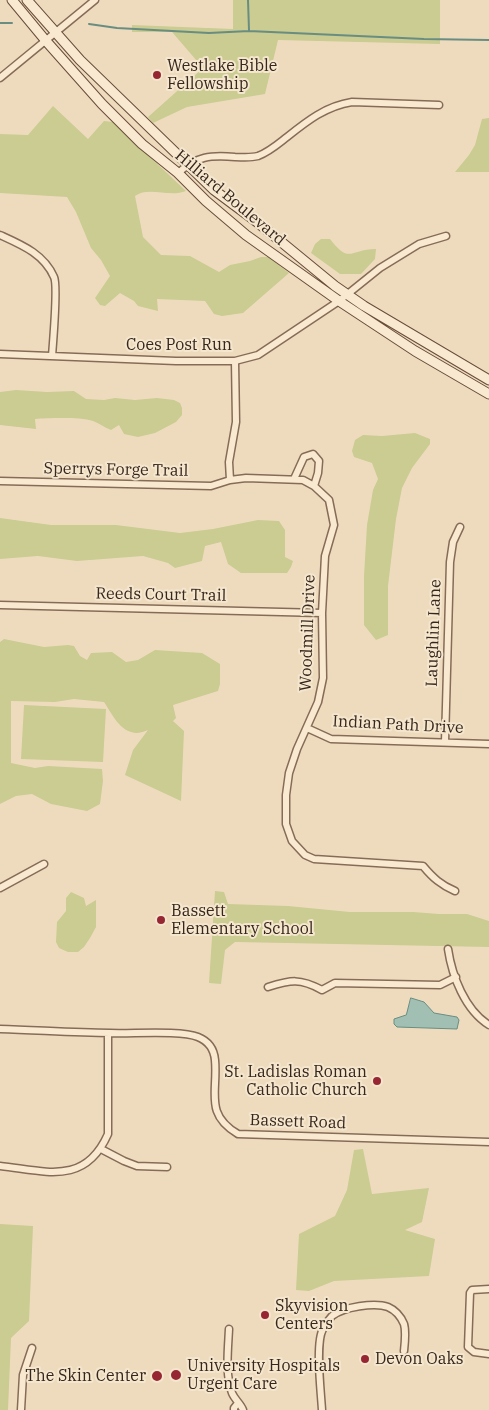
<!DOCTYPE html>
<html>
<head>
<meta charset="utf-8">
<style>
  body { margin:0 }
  canvas { display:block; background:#eedbbe }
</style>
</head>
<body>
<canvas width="489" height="1410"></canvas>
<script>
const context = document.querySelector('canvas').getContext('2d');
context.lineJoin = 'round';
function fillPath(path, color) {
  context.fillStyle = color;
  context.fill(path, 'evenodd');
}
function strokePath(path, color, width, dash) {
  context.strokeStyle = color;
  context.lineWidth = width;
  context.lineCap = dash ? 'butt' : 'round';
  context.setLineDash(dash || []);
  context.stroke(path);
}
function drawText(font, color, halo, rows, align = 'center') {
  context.font = font + ' "IBM Plex Serif",serif';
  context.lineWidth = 4;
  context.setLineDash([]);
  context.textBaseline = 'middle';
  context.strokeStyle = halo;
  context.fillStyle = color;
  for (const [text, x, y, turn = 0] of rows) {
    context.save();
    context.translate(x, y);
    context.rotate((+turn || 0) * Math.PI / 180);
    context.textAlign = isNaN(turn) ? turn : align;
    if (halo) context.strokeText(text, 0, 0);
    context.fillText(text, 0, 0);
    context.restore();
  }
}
fillPath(new Path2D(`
  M233 0H440V44L278 40 265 94 187 107 153 123 148 117 203 68 172 32H132V25L233 29Z
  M53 106 88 139 104 121 113 122 186 191C169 198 149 186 135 196L143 237 161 255 190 256 219 272 230 265 250 261 261 257H268L289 273 243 313 222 316 214 314 205 301 157 299 158 311 138 306 134 301 120 293 105 306 100 305 95 298 110 276 101 260 91 248 76 212 67 197 0 193V134L28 135Z
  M489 118V172H455L469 155 475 145 482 119Z
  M321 239H330C350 265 350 249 376 249L375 259 361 274H340L311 253 315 244Z
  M16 390 47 392 74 391 86 399 104 400 115 398 135 400 157 398 174 400 180 403 182 408V415L176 422 155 433 138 437 124 434 119 425 111 430C105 428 99 423 93 421 80 417 50 418 35 419L36 429 0 425V392Z
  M415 433 430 439V444L412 468 402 488 396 519 388 586V635L376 640 364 625V576L367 525 373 490 378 479 372 463 354 457 352 451 355 440 363 435 382 436Z
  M0 518 51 525H116L180 533 213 529 258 520 279 521 285 530V557L293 561 291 567 287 573H241L228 564 221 542 205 546 202 561 175 568 168 563 143 556 77 561 38 556 0 559Z
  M4 639 44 647 68 645 74 646 80 656 87 660 91 653 112 652 126 662 138 660 155 650 202 653 220 664V684L218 691 173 705 176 718 173 721 184 731 181 801 125 775 133 750 148 730C145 731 140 733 136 733 120 732 112 714 104 702L74 699 55 702 11 701V763L35 768 48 766 102 769 103 781 100 804 87 811 51 804 32 794 16 796 0 804V642Z
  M24 705 106 709 103 762 21 759Z
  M215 891 224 892 228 904 288 906 350 912H413L439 914H467L489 921V947L235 942 225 950 221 984 209 983Z
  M71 892 84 898 86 906 96 900V927L90 938 84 947 78 952H68L59 948 56 942 57 922 66 911V898Z
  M363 1149 372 1194 429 1188 422 1222 405 1230 435 1239 429 1276 334 1281 309 1291 296 1290 299 1234 335 1216 347 1190 354 1150Z
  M0 1224 33 1226 29 1321 11 1338 8 1410H0Z`), '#cacc92');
const water = new Path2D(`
  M411 998 424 1002 434 1013 457 1017 459 1020 457 1029 397 1027 394 1024V1019L406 1015Z`);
fillPath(water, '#a2bfb4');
strokePath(water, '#698d81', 1);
strokePath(new Path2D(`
  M248 0 249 30
  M0 23H12
  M89 24 117 28 209 33 249 31 424 39 489 40`), '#698d81', 2);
const street = new Path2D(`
  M0 78 95 0
  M178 173C197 156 210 155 235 157 243 157 250 158 258 156 269 152 278 144 287 137 307 121 326 106 352 102L439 105
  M0 235C22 245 44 254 54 277 58 285 53 343 52 356
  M0 354 176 361H235L258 355 339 301 380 268 419 244 446 236
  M294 479 304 457 313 454 319 461 318 473 314 486
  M230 480 229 462 236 422 235 361
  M0 481 211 486 230 480 246 478 303 480 314 486 329 500 334 525 325 556 322 613 323 678 318 702 297 749 289 773 286 795V824L292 841 305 855 314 859 423 866C433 878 441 885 455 891
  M0 605 322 613
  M307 728 331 739 489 744
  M445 742 450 562 453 542 460 527
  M0 888 44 864
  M448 949C452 976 465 1010 489 1025
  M268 987C291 980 300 978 322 990L335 983 440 985 456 977
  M0 1029C37 1030 74 1033 110 1033 131 1034 181 1030 198 1037 208 1041 214 1049 215 1060 218 1092 204 1114 238 1134L489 1142
  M101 1149 124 1161 137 1166 167 1167
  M0 1166C46 1171 85 1186 108 1134V1033
  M489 1289 472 1290 470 1293 468 1347 474 1352 489 1354
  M229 1329C228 1350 225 1374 232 1393 235 1400 241 1404 243 1410
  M21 1410 23 1375 32 1348
  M234 1410V1408L238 1403
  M322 1410C321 1392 315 1343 323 1329 325 1325 329 1319 332 1316 343 1307 375 1302 388 1307 395 1310 401 1317 404 1324 406 1331 405 1342 404 1351`);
const secondary = new Path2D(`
  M12 0 46 41 102 104 142 144 178 173 206 201 246 235 339 301 415 351 489 394
  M27 0 80 60 214 190 257 222 335 286 364 306 489 380`);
strokePath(street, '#866c57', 9);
strokePath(secondary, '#684d3a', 11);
strokePath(street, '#f9e9d1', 6);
strokePath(secondary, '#f9e9d1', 9);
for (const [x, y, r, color] of [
  [157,75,5,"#962632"],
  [161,920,5,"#962632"],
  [377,1081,5,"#962632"],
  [265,1315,5,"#962632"],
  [365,1359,5,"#962632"],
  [176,1375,6,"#962632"],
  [157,1376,6,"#962632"]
]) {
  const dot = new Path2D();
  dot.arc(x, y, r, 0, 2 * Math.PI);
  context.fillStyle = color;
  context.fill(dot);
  strokePath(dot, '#f5e6ce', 2);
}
drawText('16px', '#36261c', '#f5e6ce', [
  ["Westlake Bible",167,66],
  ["Fellowship",167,84],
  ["Bassett",171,911],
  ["Elementary School",171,929],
  ["St. Ladislas Roman",367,1072,"right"],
  ["Catholic Church",367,1090,"right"],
  ["Skyvision",275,1306],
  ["Centers",275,1324],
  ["Devon Oaks",375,1359],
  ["University Hospitals",187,1366],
  ["Urgent Care",187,1384],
  ["The Skin Center",146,1376,"right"]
], 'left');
drawText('16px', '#36261c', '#f5e6ce', [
  ["Hilliard Boulevard",230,198,40],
  ["Coes Post Run",179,345],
  ["Sperrys Forge Trail",116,470,1],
  ["Reeds Court Trail",161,595,1],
  ["Woodmill Drive",308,633,-88],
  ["Laughlin Lane",434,633,-88],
  ["Indian Path Drive",398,725,3],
  ["Bassett Road",298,1122,2]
]);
</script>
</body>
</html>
